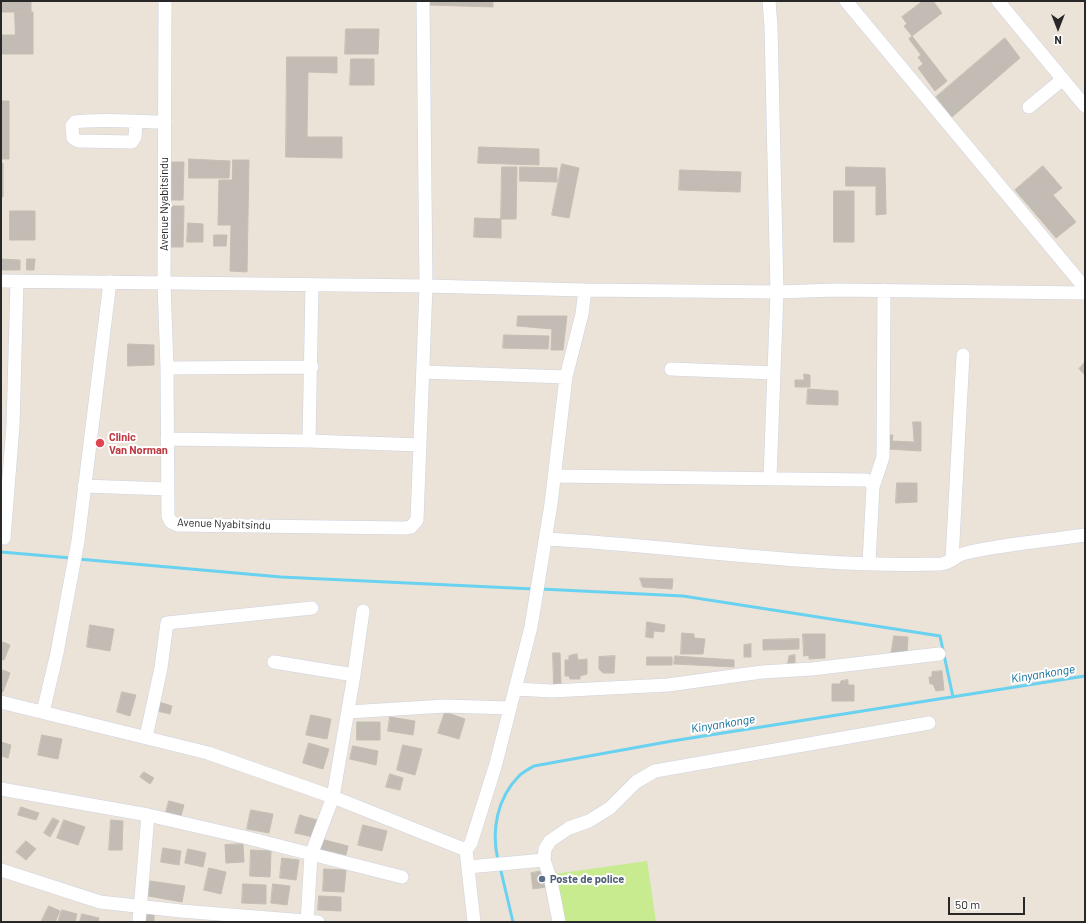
<!DOCTYPE html>
<html>
<head>
<meta charset="utf-8">
<style>
  body { margin:0 }
  #map { position:relative; width:1086px; height:923px; overflow:hidden; background:#ebe2d8; font-family:Barlow,sans-serif }
  canvas { display:block }
  .frame { position:absolute; inset:0; border:2px solid #282828; pointer-events:none }
  .north { position:absolute; left:1038px; top:8px; width:40px; height:40px; -webkit-text-stroke:3px #fff; paint-order:stroke; rotate:180deg; font-size:11px; font-weight:700; line-height:16px; text-align:center; color:#282828 }
  .north::after { content:''; display:block; margin:auto; width:14px; height:18px; background:#282828; clip-path:polygon(50% 0,100% 100%,50% 72%,0 100%) }
  .scale { position:absolute; left:948px; top:897px; width:77px; height:18px; box-sizing:border-box; border:2px solid #282828; border-top:0; padding-left:5px; font-size:12px; line-height:14px; white-space:nowrap; color:#282828; -webkit-text-stroke:3px #fff; paint-order:stroke }
</style>
</head>
<body>
<div id="map">
<canvas width="1086" height="923"></canvas>
<div class="frame"></div>
<div class="north">N</div>
<div class="scale">50 m</div>
</div>
<script>
const context = document.querySelector('canvas').getContext('2d');
context.lineJoin = 'round';
function fillPath(path, color) {
  context.fillStyle = color;
  context.fill(path, 'evenodd');
}
function strokePath(path, color, width, dash) {
  context.strokeStyle = color;
  context.lineWidth = width;
  context.lineCap = dash ? 'butt' : 'round';
  context.setLineDash(dash || []);
  context.stroke(path);
}
function drawText(font, color, halo, rows, align = 'center') {
  context.font = font + ' Barlow,sans-serif';
  context.lineWidth = 4;
  context.setLineDash([]);
  context.textBaseline = 'middle';
  context.strokeStyle = halo;
  context.fillStyle = color;
  for (const [text, x, y, turn = 0] of rows) {
    context.save();
    context.translate(x, y);
    context.rotate((+turn || 0) * Math.PI / 180);
    context.textAlign = isNaN(turn) ? turn : align;
    if (halo) context.strokeText(text, 0, 0);
    context.fillText(text, 0, 0);
    context.restore();
  }
}
fillPath(new Path2D(`
  M647 861 656 922H561L554 874Z`), '#c7eb8e');
strokePath(new Path2D(`
  M1 552 71 558
  M78 559 281 577 534 589
  M541 589 683 596 940 636 953 697
  M498 860C491 831 497 798 519 776 523 772 529 769 534 766L672 741 1085 676
  M500 867 513 922`), '#68d2f0', 3);
const building = new Path2D(`
  M1 1H31V12H1Z
  M429 1H493V7L429 5Z
  M923 1H933L942 13 912 36 904 26 907 24 902 17Z
  M15 12H33V54H1V35H15Z
  M346 29H379L378 54H345Z
  M912 36 947 81 935 91 918 68 923 64 918 57 921 55 909 39Z
  M1005 38 1020 58 952 117 936 97Z
  M287 57H337V73L308 72 307 137H342V158L286 157Z
  M351 59H374V85H350Z
  M1 101H9V159H1Z
  M479 147 539 149V165L478 163Z
  M189 159 230 161 229 178H189Z
  M233 160H249L247 272 230 271 231 225H218L219 180H232Z
  M170 162H184L183 200H169Z
  M1 163H3V197H1Z
  M562 164 579 168 569 218 552 215Z
  M1043 166 1062 188 1053 195 1076 222 1056 238 1015 190Z
  M502 167H517L516 219H501Z
  M520 167 557 168V182L520 181Z
  M846 167 885 168 886 214 876 215V186H846Z
  M680 170 741 172 740 192 679 190Z
  M834 191H854V242H834Z
  M169 206H184L183 247H168Z
  M10 211H35V240H10Z
  M475 218 501 219V238L474 237Z
  M188 223 203 224V242H187Z
  M214 235H227L226 246H214Z
  M1 259 20 260V270H1Z
  M27 259H35L34 270H27Z
  M518 316H567L563 350H551L552 329 517 326Z
  M504 335 549 336 548 349 503 348Z
  M128 344 154 345V365L128 366Z
  M1085 362V375L1079 369Z
  M804 374 810 375V387H795V380H804Z
  M808 389 838 391V405L807 404Z
  M913 422H921V451L888 449V435H893L892 441 914 442Z
  M897 483H917V502L896 503Z
  M640 578 673 579 672 589 643 587Z
  M647 622 665 625 664 632 654 631 653 638 646 637Z
  M90 625 114 629 110 651 87 647Z
  M682 633 694 634V638L705 639 703 654H681Z
  M803 634H825V658L809 659V655L804 656Z
  M894 636 908 637 907 656H891Z
  M799 639V649L763 650V640Z
  M3 642 10 645 4 660 1 659V648Z
  M751 644V657H744V645Z
  M553 653H560L561 684H554Z
  M577 654 578 660 587 659V674L580 676V679H570L569 676H565V660H569V656Z
  M795 655V668H787L789 656Z
  M615 656 614 673H603L599 669V657Z
  M675 656 734 660V667L674 664Z
  M647 657H672V665H647Z
  M3 670 10 673 3 692 1 691V675Z
  M942 671 944 690 936 691 933 684H930L929 677H932V672Z
  M848 680V685H854V701H832V684H840L841 681Z
  M122 692 136 695 130 716 117 712Z
  M159 702 172 706 170 714 157 711Z
  M445 712 465 719 459 739 438 733Z
  M311 715 331 719 327 739 306 735Z
  M390 717 415 721 413 735 388 731Z
  M357 722H380V740H357Z
  M42 735 62 739 58 759 38 755Z
  M1 742 11 745 8 758 1 756Z
  M309 743 329 749 323 769 303 763Z
  M403 745 422 749 415 775 397 770Z
  M353 746 378 751 376 765 350 759Z
  M144 772 154 778 150 784 140 777Z
  M390 774 403 778 400 790 386 787Z
  M169 801 184 805 181 816 166 812Z
  M21 807 39 813 36 820 18 815Z
  M251 810 273 814 269 833 247 829Z
  M300 815 317 820 313 837 295 833Z
  M53 818 59 821 50 837 44 833Z
  M64 820 85 827 78 845 57 838Z
  M111 820 123 821 122 850H109Z
  M363 825 387 831 382 851 358 845Z
  M321 839 348 846 346 855 319 849Z
  M26 841 36 849 26 860 16 852Z
  M243 844 244 862 226 863 225 845Z
  M163 848 181 851 179 865 161 862Z
  M188 849 206 853 203 867 185 863Z
  M251 850 271 851 270 877 250 876Z
  M282 858 299 860 296 880 280 878Z
  M209 868 226 872 221 894 204 890Z
  M324 869 346 870 344 892 323 891Z
  M544 871 546 887 533 889 531 873Z
  M150 881 185 886 182 902 148 896Z
  M243 884 266 885V904L242 903Z
  M273 884 290 886 287 905 271 903Z
  M319 896 341 897V911L318 910Z
  M49 906 60 911 55 922H41Z
  M62 910 77 914 75 922H58Z
  M146 913H154V922H146Z
  M82 914 99 918 98 922H80Z`);
fillPath(building, '#c3bcb5');
strokePath(building, '#c6beb2', 1);
const minor = new Path2D(`
  M165 1 164 283 167 368 168 516 171 522 178 525 405 528 411 527 417 520 426 286 423 1
  M769 1 771 26 777 292 770 478
  M846 1 1085 288
  M998 1 1085 106
  M1029 107 1063 79
  M136 122 135 137 132 142 78 141 73 138 72 126 75 122C100 118 138 122 165 122
  M1 281 426 286 585 290 777 292 836 290 1085 293
  M167 368 312 367
  M671 369 774 373
  M423 372 566 377
  M167 439 309 441 420 445
  M309 441 312 285
  M555 476 866 480 871 482 873 487 869 563
  M84 486 167 489
  M873 487 883 457 884 290
  M4 538 13 426 17 282
  M546 539C678 546 809 568 941 564 951 563 956 555 966 553 1004 544 1045 541 1085 535
  M952 560 963 355
  M274 662 354 675
  M515 689 552 691 668 685 762 672 812 669 939 654
  M1 702 208 753 333 797 466 850
  M43 712 57 653 78 541 110 282
  M348 712 445 706 510 708
  M146 737 161 668 167 623 312 608
  M1 789 148 815 248 838 402 877
  M468 867 544 860
  M1 870 100 902 181 911 318 922
  M139 922 148 815
  M307 922 311 855 333 797 354 675 363 611
  M474 922 466 850 471 843 495 767 531 627 551 504 566 377 582 314 585 290
  M559 922 551 881 544 860 545 849 550 841 569 828 589 821 610 808 636 782 655 771 929 723`);
strokePath(minor, '#ced2e1', 14);
strokePath(minor, '#fff', 13);
for (const [x, y, r, color] of [
  [100,443,5,"#e0444e"],
  [542,879,4,"#5c6f8a"]
]) {
  const dot = new Path2D();
  dot.arc(x, y, r, 0, 2 * Math.PI);
  context.fillStyle = color;
  context.fill(dot);
  strokePath(dot, '#fff', 1.5);
}
drawText('11px', '#282828', '#fff', [
  ["Avenue Nyabitsindu",164,204,-90],
  ["Avenue Nyabitsindu",224,524,2]
]);
drawText('bold 11px', '#be3a42', '#fff', [
  ["Clinic",109,437],
  ["Van Norman",109,450]
], 'left');
drawText('bold 11px', '#4e5e75', '#fff', [
  ["Poste de police",550,879]
], 'left');
drawText('italic 12px', '#0a6e99', '#fff', [
  ["Kinyankonge",1043,674,-9],
  ["Kinyankonge",723,724,-9]
]);
</script>
</body>
</html>
